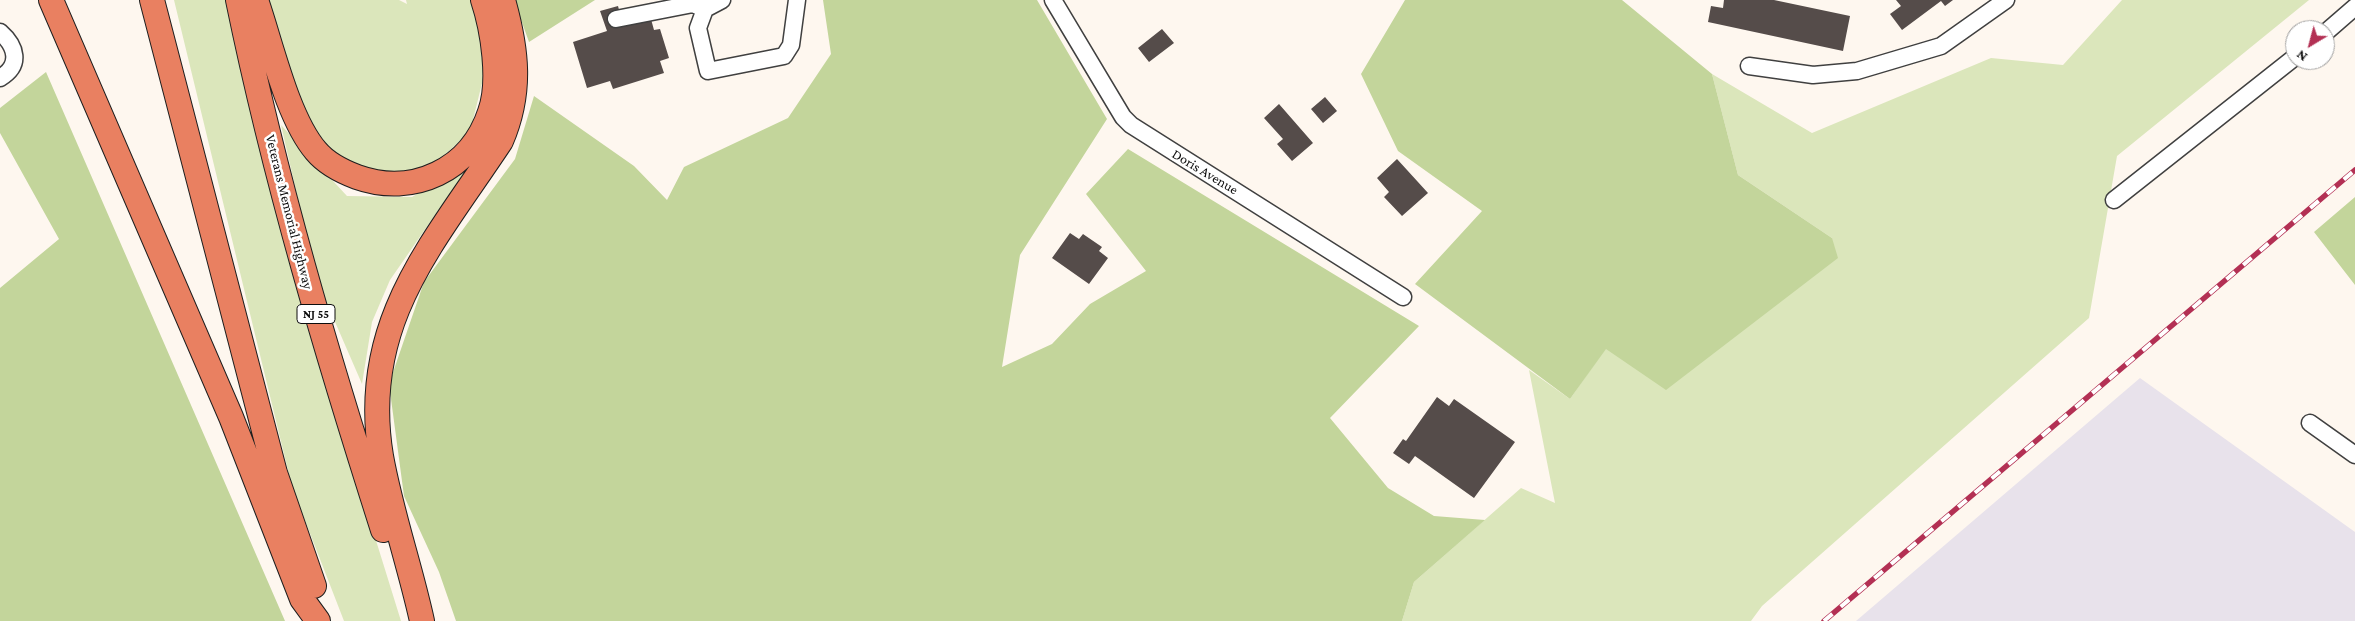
<!DOCTYPE html>
<html>
<head>
<meta charset="utf-8">
<style>
  body { margin:0 }
  #map { position:relative; width:2355px; height:621px; overflow:hidden; background:#fef7ef; font-family:"Crimson Pro",serif }
  canvas { display:block }
  .north { position:absolute; left:2285px; top:20px; width:50px; height:50px; box-sizing:border-box; background:#fff; border:1px solid #9e9e9e; border-radius:50%; rotate:217deg; font-size:14px; font-weight:700; line-height:20px; text-align:center; color:#0d0d0d }
  .north::after { content:''; display:block; margin:auto; width:18px; height:22px; background:#b33054; clip-path:polygon(50% 0,100% 100%,50% 72%,0 100%) }
</style>
</head>
<body>
<div id="map">
<canvas width="2355" height="621"></canvas>
<div class="north">N</div>
</div>
<script>
const context = document.querySelector('canvas').getContext('2d');
context.lineJoin = 'round';
function fillPath(path, color) {
  context.fillStyle = color;
  context.fill(path, 'evenodd');
}
function strokePath(path, color, width, dash) {
  context.strokeStyle = color;
  context.lineWidth = width;
  context.lineCap = dash ? 'butt' : 'round';
  context.setLineDash(dash || []);
  context.stroke(path);
}
function drawText(font, color, halo, rows, align = 'center') {
  context.font = font + ' "Crimson Pro",serif';
  context.lineWidth = 5;
  context.setLineDash([]);
  context.textBaseline = 'middle';
  context.strokeStyle = halo;
  context.fillStyle = color;
  for (const [text, x, y, turn = 0] of rows) {
    context.save();
    context.translate(x, y);
    context.rotate((+turn || 0) * Math.PI / 180);
    context.textAlign = isNaN(turn) ? turn : align;
    if (halo) context.strokeText(text, 0, 0);
    context.fillText(text, 0, 0);
    context.restore();
  }
}
fillPath(new Path2D(`
  M2140 378 2355 532V621H1856Z`), '#e8e2eb');
fillPath(new Path2D(`
  M174 0H228L302 302 401 621H344L292 487Z
  M269 0H399L407 4 406 0H472L476 11 484 75 470 132 431 167 388 175 345 163 318 140 304 113Z
  M2122 0H2309L2117 156 2089 318 1762 606 1751 621H1402L1414 582 1521 488 1555 503 1529 370 1570 399 1605 349 1832 238 1738 175 1712 74 1812 133 1991 58 2063 65Z
  M281 125 347 196 412 197 471 163 390 280 372 322 362 384 316 278Z`), '#dbe6bb');
fillPath(new Path2D(`
  M514 0H595L529 42Z
  M823 0H1037L1107 119 1020 255 1002 367 1052 344 1090 304 1146 271 1086 194 1128 149 1419 326 1330 418 1388 488 1434 516 1485 520 1414 582 1402 621H456L439 572 404 496 389 384 424 282 515 159 534 96 634 166 667 200 684 167 788 118 831 54Z
  M1405 0H1622L1712 74 1738 175 1832 238 1838 258 1666 390 1606 349 1570 399 1415 284 1482 211 1398 151 1361 74Z
  M46 72 285 621H0V288L59 239 0 133V108Z
  M2355 197V285L2314 232Z`), '#c3d59b');
fillPath(new Path2D(`
  M1724 0H1774L1850 16 1843 51 1708 22 1711 6 1723 8Z
  M1896 0H1953L1945 6 1941 1 1902 30 1890 14 1901 6Z
  M618 6 622 21 649 12 654 30 660 29 669 58 660 61 664 73 613 89 610 81 587 88 573 42 607 31 600 11Z
  M1162 29 1174 43 1149 62 1138 48Z
  M1325 97 1337 111 1323 123 1311 109Z
  M1279 104 1313 143 1292 161 1277 144 1283 139 1264 118Z
  M1397 159 1428 193 1402 216 1384 197 1389 192 1377 178Z
  M1070 233 1079 239 1083 234 1102 247 1099 251 1108 258 1089 284 1052 258Z
  M1437 397 1449 406 1454 399 1515 442 1474 498 1415 456 1409 464 1393 453 1403 439 1406 441Z`), '#554c4a');
const minor = new Path2D(`
  M722 0 705 9 698 28 708 71 784 56 791 45 797 0
  M1053 0 1123 117 1131 125 1403 297
  M616 19 693 4 705 9
  M0 32C16 46 22 65 0 78
  M2325 33 2355 7
  M1749 66 1813 75 1857 71 1941 46 2006 0
  M2114 200 2295 57
  M2310 423 2355 455`);
const highway = new Path2D(`
  M51 0 231 417 302 599 318 621
  M152 0 275 473 314 586
  M238 0C275 180 327 355 383 530
  M256 0C271 43 287 117 316 151 326 163 341 171 357 177 413 197 471 170 490 112 501 82 493 30 483 0
  M422 621C410 566 391 512 381 456 359 323 433 244 501 141 522 92 517 50 503 0`);
strokePath(minor, '#404040', 19);
strokePath(highway, '#1e1e1e', 26);
strokePath(minor, '#fff', 16);
strokePath(highway, '#e98061', 24);
const rail = new Path2D(`
  M1824 621 2355 170`);
strokePath(rail, '#b33054', 5.5);
strokePath(rail, '#fff', 4, [11]);
for (const [x, y, w] of [
  [316,314,38]
]) {
  const box = new Path2D();
  box.roundRect(x - w / 2, y - 9.5, w, 19, 4);
  context.fillStyle = '#fff';
  context.fill(box);
  strokePath(box, '#0d0d0d', 1);
}
drawText('bold 12px', '#0d0d0d', null, [
  ["NJ 55",316,314]
]);
drawText('14px', '#0d0d0d', '#fff', [
  ["Doris Avenue",1205,172,31],
  ["Veterans Memorial Highway",289,212,76]
]);
</script>
</body>
</html>
